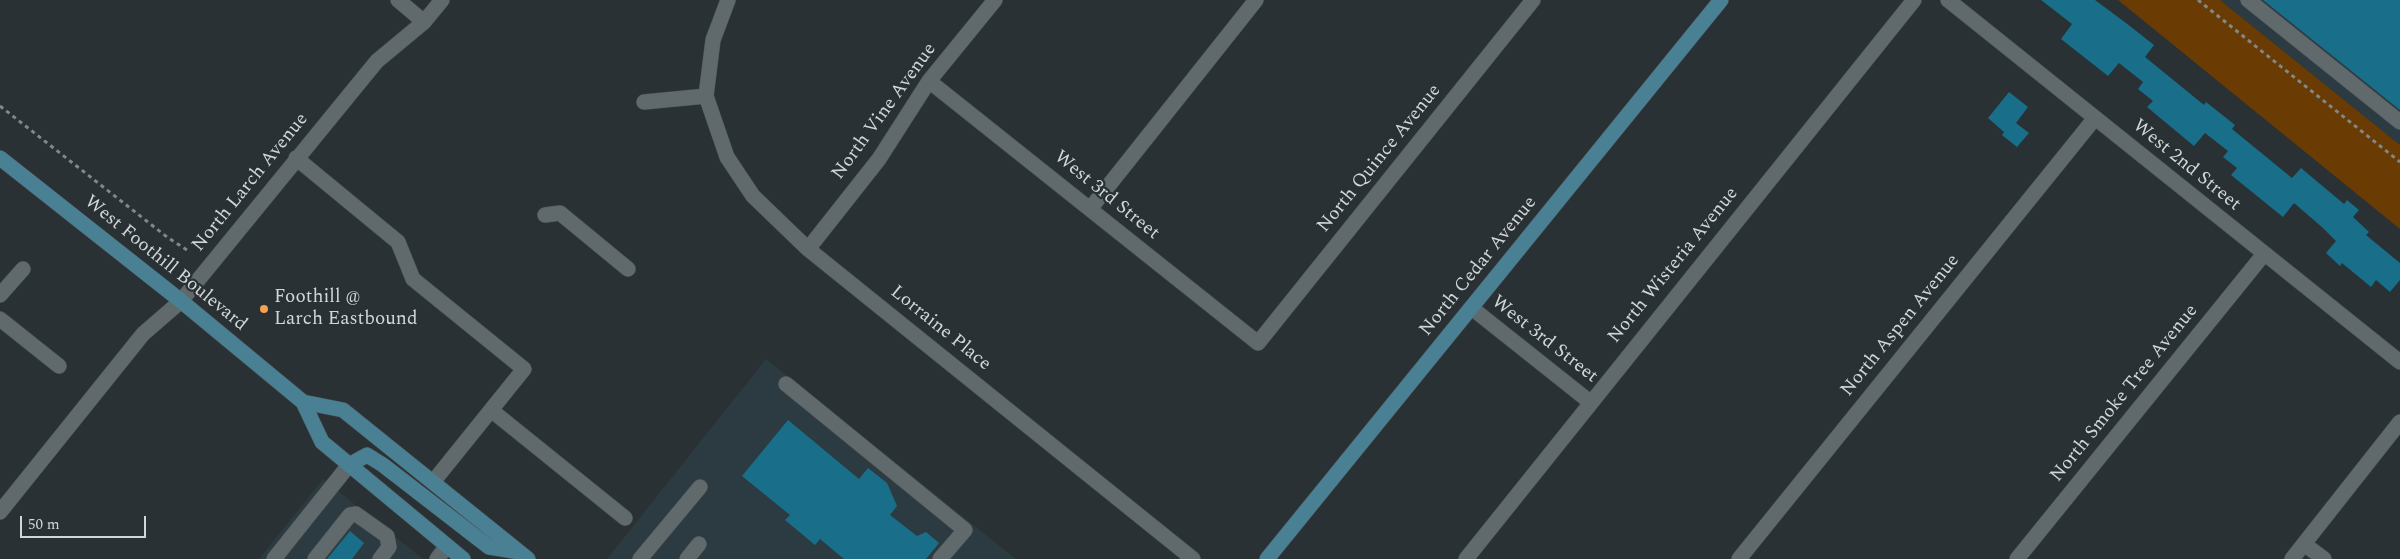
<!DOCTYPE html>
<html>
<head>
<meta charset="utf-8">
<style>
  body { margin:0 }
  #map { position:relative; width:2400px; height:559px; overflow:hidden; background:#293134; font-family:Spectral,serif }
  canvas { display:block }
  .scale { position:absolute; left:20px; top:516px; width:126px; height:22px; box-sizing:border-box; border:2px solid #d1d6d8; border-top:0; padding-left:6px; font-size:15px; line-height:18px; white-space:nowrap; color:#d1d6d8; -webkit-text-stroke:4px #293134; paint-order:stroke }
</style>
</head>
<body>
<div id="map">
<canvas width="2400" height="559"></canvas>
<div class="scale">50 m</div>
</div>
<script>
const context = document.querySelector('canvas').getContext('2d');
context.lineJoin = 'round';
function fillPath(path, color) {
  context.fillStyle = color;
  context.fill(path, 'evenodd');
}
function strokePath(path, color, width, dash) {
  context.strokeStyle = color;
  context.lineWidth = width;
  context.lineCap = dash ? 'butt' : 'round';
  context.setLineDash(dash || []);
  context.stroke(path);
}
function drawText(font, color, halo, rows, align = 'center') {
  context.font = font + ' Spectral,serif';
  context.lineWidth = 4.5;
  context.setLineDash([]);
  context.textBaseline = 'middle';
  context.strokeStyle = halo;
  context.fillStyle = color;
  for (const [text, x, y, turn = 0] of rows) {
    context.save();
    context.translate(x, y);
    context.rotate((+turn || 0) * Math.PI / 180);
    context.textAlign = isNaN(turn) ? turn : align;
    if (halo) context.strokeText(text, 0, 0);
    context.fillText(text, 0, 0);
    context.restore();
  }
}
fillPath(new Path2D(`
  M2220 0H2400V145Z
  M766 359 1016 559H607Z
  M323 479 423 559H259Z`), '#2c3b41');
fillPath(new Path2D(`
  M2118 0H2220L2400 145V229Z`), '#6a3b03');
fillPath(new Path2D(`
  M2041 0H2095L2126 23 2154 45 2145 57 2204 105 2206 102 2235 125 2232 129 2292 178 2301 168 2344 204 2347 200 2359 210 2353 217 2369 232 2366 235 2400 263V280L2390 292 2376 280 2371 287 2342 263 2340 266 2326 253 2336 241 2323 228 2294 203 2283 217 2231 175 2237 168 2223 157 2228 151 2205 133 2194 146 2147 107 2153 101 2138 89 2143 82 2119 63 2108 76 2061 39 2072 24Z
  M2263 0H2400V110Z
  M2009 92 2028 107 2016 123 2029 133 2017 147 2002 135 2004 132 1988 118Z
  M788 420 859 479 868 468 887 483 897 506 890 515 917 536 926 532 939 543 926 559H844L820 539 815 545 785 520 790 515 742 476Z
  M350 531 364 543 352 559H327Z`), '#196e8a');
const minor = new Path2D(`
  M398 0 424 22
  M728 0 713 40 706 96 727 157 753 196 808 249 1193 559
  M1948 0 2400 362
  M2248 0 2400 122
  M929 81 1258 343 1533 0
  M644 102 706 96
  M296 158 398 242 413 279 524 369 433 482
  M1090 209 1256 0
  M545 215 560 213 628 269
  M808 249 879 159 929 81 995 0
  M0 295 23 269
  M1473 309 1590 402
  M0 319 59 366
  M786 384 965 530 940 559
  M491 410 625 518
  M0 512 143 334 181 301 377 61 424 22 442 0
  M2304 544 2324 559
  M274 559 349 465
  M315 559 350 515 356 514 387 536 389 547 380 559
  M437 559 447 546
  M640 559 700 487
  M687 559 699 544
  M1466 559 1914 0
  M1739 559 2095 118
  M2017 559 2264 254
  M2292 559 2400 422`);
const major = new Path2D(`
  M0 158 181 301 303 402 322 442 463 559
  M303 402 343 410 528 559
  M349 465 367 455 383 465 489 547 519 552
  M1267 559 1721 0`);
strokePath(minor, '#474e50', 16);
strokePath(major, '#474e50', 16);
strokePath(new Path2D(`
  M2198 0 2400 162
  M0 106 167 237 187 250`), '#81888a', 3, [4, 4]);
strokePath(minor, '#60696c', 15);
strokePath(major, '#4a8094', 15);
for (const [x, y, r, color] of [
  [264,309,5,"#f8a04b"]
]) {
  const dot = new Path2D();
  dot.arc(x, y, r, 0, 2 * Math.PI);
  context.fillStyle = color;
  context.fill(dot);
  strokePath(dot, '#293134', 2);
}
drawText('19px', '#d1d6d8', '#293134', [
  ["North Vine Avenue",885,112,-54],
  ["North Quince Avenue",1380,159,-51],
  ["West 2nd Street",2186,166,39],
  ["North Larch Avenue",251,183,-51],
  ["West 3rd Street",1106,196,39],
  ["West Foothill Boulevard",165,264,39],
  ["North Wisteria Avenue",1674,266,-51],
  ["North Cedar Avenue",1479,267,-51],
  ["North Aspen Avenue",1901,326,-51],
  ["Lorraine Place",940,329,39],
  ["West 3rd Street",1544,340,38],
  ["North Smoke Tree Avenue",2125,394,-51]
]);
drawText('19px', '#d1d6d8', '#293134', [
  ["Foothill @",274,298],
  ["Larch Eastbound",274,320]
], 'left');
</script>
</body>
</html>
